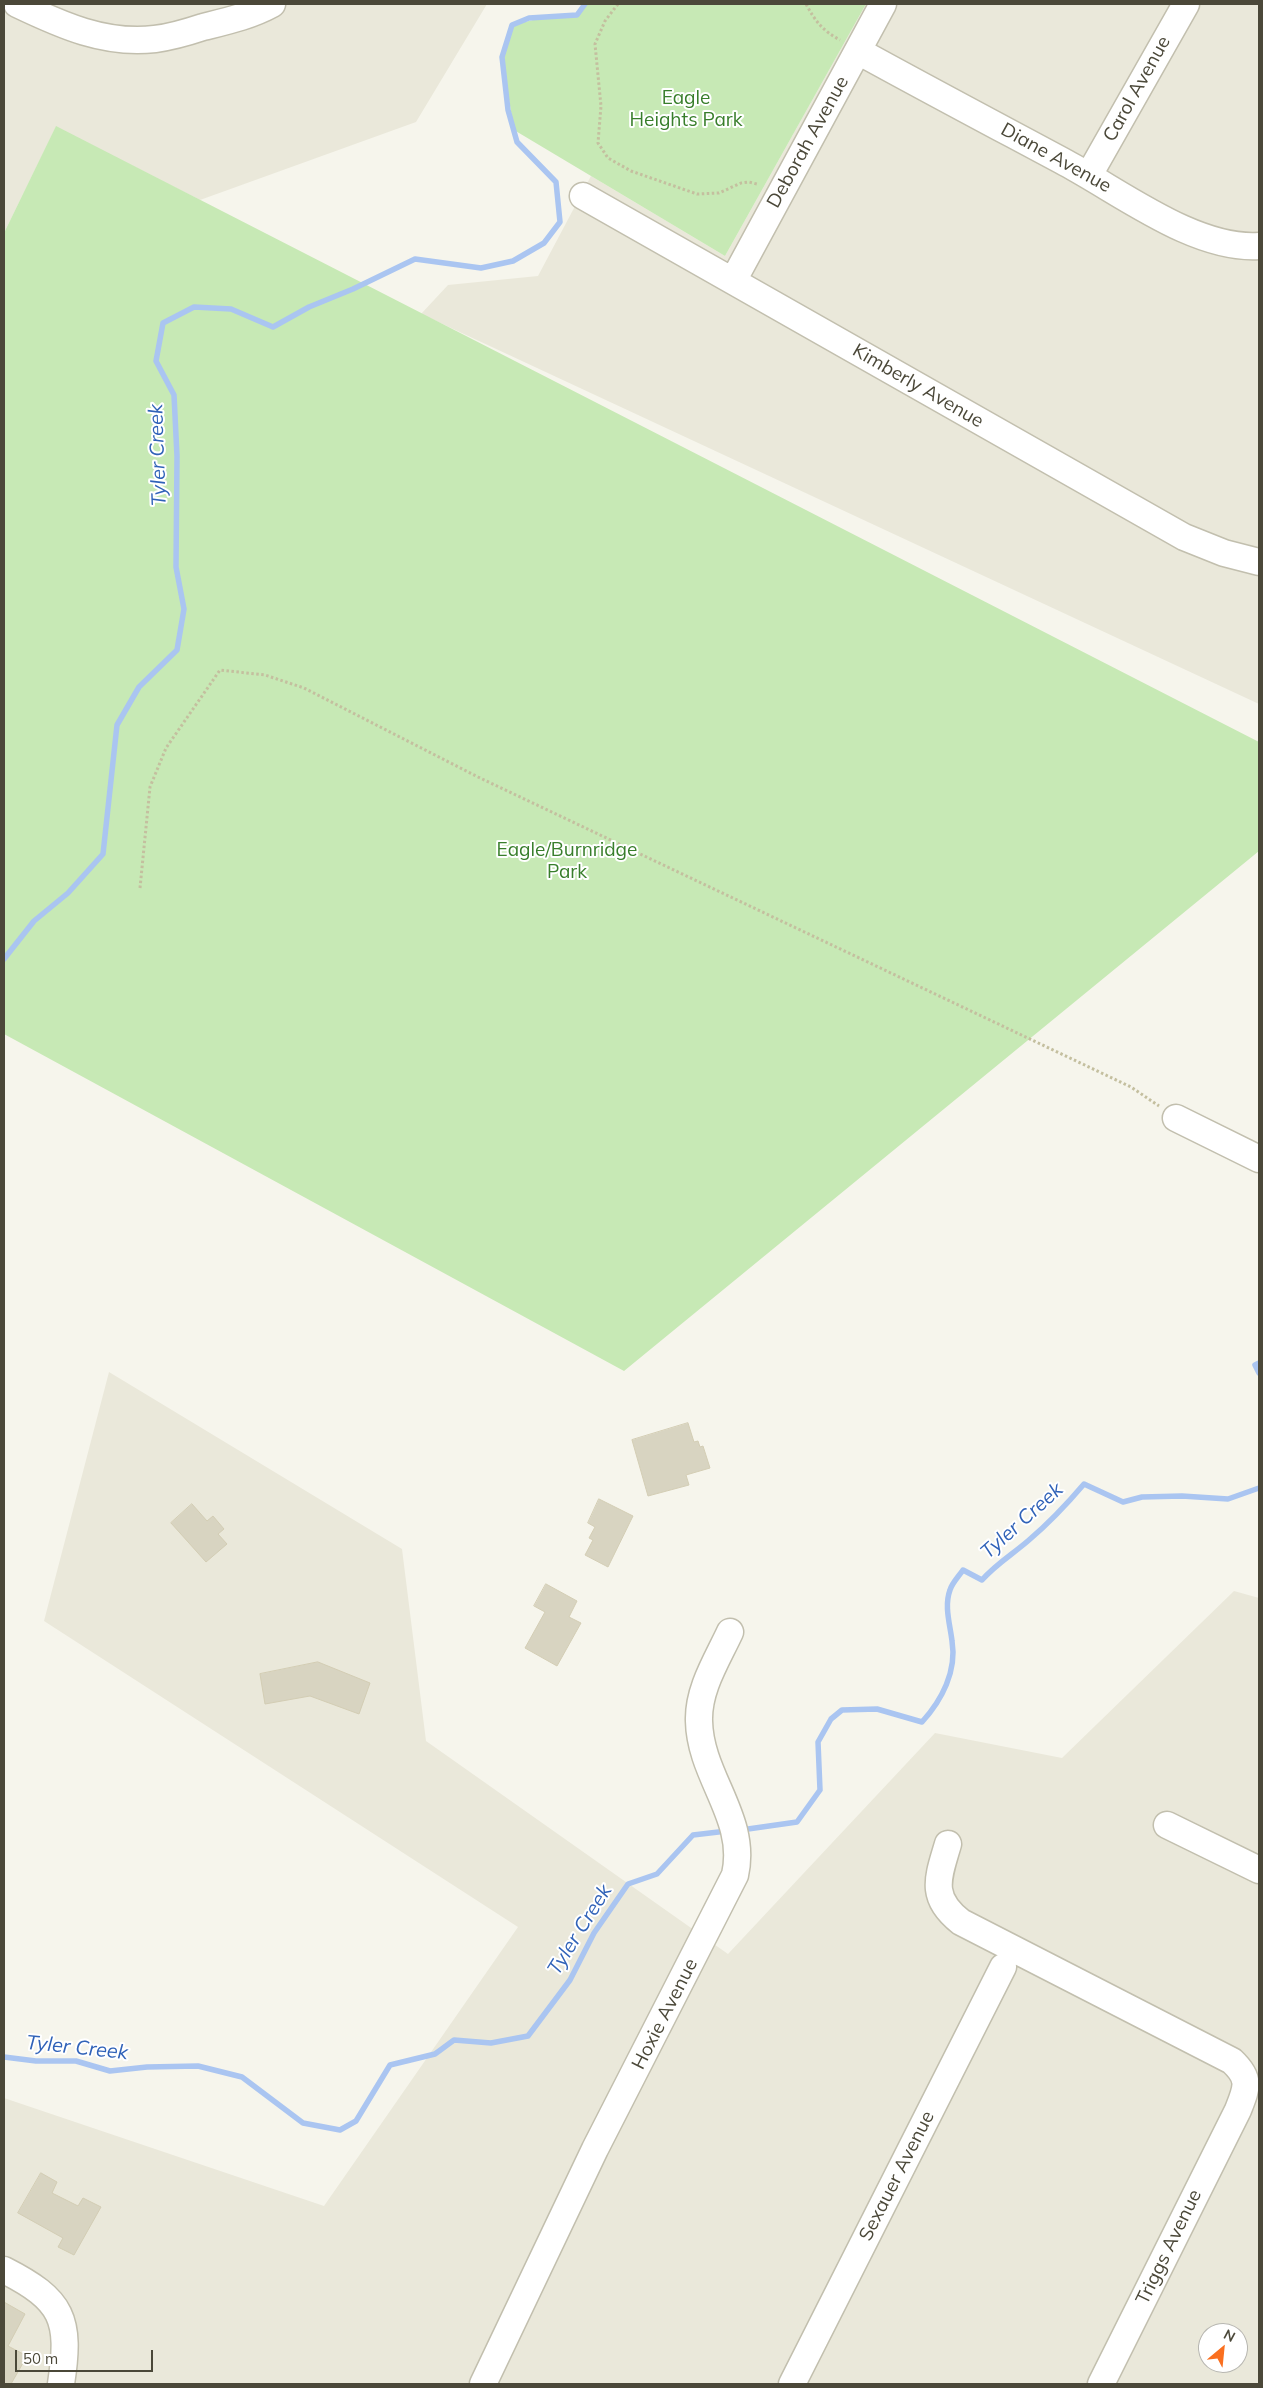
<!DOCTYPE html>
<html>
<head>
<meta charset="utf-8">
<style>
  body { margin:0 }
  #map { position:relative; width:1263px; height:2388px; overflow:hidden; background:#f6f5ec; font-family:Mulish,sans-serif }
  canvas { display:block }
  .frame { position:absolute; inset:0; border:5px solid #4b4839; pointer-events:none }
  .north { position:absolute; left:1198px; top:2323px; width:50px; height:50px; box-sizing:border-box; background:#fff; border:1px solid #b7b6b0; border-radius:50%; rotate:28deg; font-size:14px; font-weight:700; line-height:20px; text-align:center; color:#4b4839 }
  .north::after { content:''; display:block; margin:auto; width:18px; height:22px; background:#fa6f1f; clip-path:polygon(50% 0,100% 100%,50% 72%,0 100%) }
  .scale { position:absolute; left:15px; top:2350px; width:138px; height:22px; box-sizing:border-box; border:2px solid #4b4839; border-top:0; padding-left:6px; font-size:15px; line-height:18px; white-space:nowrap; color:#4b4839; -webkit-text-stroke:4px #fff; paint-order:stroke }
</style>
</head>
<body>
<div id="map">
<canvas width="1263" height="2388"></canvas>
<div class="frame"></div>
<div class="north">N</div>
<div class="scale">50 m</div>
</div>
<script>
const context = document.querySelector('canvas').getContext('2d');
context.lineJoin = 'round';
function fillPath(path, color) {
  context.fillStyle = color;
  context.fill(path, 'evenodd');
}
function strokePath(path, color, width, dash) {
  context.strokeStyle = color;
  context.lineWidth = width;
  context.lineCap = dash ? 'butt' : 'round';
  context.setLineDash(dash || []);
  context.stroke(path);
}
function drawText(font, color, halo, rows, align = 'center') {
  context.font = font + ' Mulish,sans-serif';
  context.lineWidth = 4;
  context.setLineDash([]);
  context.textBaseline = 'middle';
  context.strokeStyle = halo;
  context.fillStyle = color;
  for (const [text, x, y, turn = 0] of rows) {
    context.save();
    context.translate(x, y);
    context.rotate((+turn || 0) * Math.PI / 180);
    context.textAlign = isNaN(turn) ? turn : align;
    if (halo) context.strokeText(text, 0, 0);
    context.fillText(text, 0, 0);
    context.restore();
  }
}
fillPath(new Path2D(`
  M4 4H487L416 122 200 200 56 127 4 233Z
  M866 4H1259V704L421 314 448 285 538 276 591 176 725 256Z
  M109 1372 402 1549 426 1741 728 1954 935 1733 1062 1758 1234 1591 1259 1598V2384H4V2098L324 2206 518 1927 44 1621ZM1208 2333H1238V2363H1208Z`), '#eae8da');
fillPath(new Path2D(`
  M585 4H866L725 256 514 130 502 57 512 25 554 15H577Z
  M56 126 1259 742V851L624 1371 4 1034V233Z`), '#c7e9b5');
strokePath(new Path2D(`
  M4 959 34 921 68 893 103 854 117 725 139 687 177 650 184 609 176 567 177 456 174 395 156 361 163 323 194 307 231 309 273 327 309 307 353 289 415 259 481 268 513 261 544 243 560 222 556 182 517 142 508 110 502 57 512 25 529 18 577 15 585 4
  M1259 1363 1255 1365 1259 1373
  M741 1830 797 1822 820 1790 818 1742 831 1719 842 1710 877 1709 922 1722C942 1700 957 1671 952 1641 950 1624 944 1606 950 1590 952 1583 959 1576 963 1570L982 1580C996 1564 1013 1554 1029 1540 1049 1523 1067 1504 1084 1484L1123 1502 1142 1497 1182 1496 1228 1499 1259 1488
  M4 2057 36 2061H76L110 2071 147 2067 198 2066 242 2077 303 2123 340 2130 356 2121 390 2065 435 2054 454 2040 491 2043 528 2036 570 1980 594 1933 628 1884 657 1874 693 1835 727 1831`), '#aac5f1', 5.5);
const building = new Path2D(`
  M688 1423 694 1442 698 1441 700 1447 703 1446 710 1468 686 1475 689 1485 648 1496 632 1440Z
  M599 1499 633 1516 608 1567 585 1555 593 1540 589 1538 595 1527 588 1523Z
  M192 1504 207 1521 213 1516 224 1529 218 1534 227 1544 206 1562 171 1523Z
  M546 1584 577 1601 569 1617 581 1623 557 1666 525 1648 545 1612 534 1606Z
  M318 1662 370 1683 359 1714 310 1696 265 1704 260 1674Z
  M41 2173 57 2182 52 2193 78 2206 83 2198 101 2207 74 2255 58 2247 63 2238 18 2213Z
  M4 2302 25 2314 8 2346 27 2356 11 2384H4Z`);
fillPath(building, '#d8d4c1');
strokePath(building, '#d3cdb4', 1);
const minor = new Path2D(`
  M17 4C61 25 105 45 155 39 171 37 188 32 203 27 227 21 250 16 272 4
  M858 51C927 89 997 126 1066 163 1122 193 1195 250 1259 246
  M1089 175 1186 4
  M583 196 1184 537 1224 553 1259 562
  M733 281 883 4
  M1176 1118 1259 1159
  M1167 1825 1259 1870
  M948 1844C938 1878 929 1897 961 1922L1232 2061C1251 2079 1247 2087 1238 2110L1101 2384
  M4 2270C63 2300 71 2319 61 2384
  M483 2384 595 2149 735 1875C748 1818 700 1777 699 1721 698 1689 717 1660 730 1632
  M792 2384 1003 1967`);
strokePath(minor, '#c2bfae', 29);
strokePath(new Path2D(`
  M618 4 605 21 595 44 601 106 598 143 608 158 631 171 697 194 719 193 741 183 749 182 757 184
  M806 4C815 21 823 31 840 40
  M140 888 150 787 166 748 220 670 265 675 304 688 478 777 1131 1087 1159 1106`), '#c4bf9f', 3, [2.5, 2.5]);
strokePath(minor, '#fff', 26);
drawText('19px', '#4b4839', '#fff', [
  ["Carol Avenue",1137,89,-61],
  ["Deborah Avenue",808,142,-61],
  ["Diane Avenue",1056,158,29],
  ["Kimberly Avenue",918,386,30],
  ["Hoxie Avenue",665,2014,-63],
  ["Sexauer Avenue",897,2176,-63],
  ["Triggs Avenue",1169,2247,-64]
]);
drawText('19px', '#387e2b', '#fff', [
  ["Eagle",686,98],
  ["Heights Park",686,120],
  ["Eagle/Burnridge",567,850],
  ["Park",567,872]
]);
drawText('italic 20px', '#3062b8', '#fff', [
  ["Tyler Creek",158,455,-92],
  ["Tyler Creek",1022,1521,-42],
  ["Tyler Creek",580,1930,-58],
  ["Tyler Creek",77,2048,6]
]);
</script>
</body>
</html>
